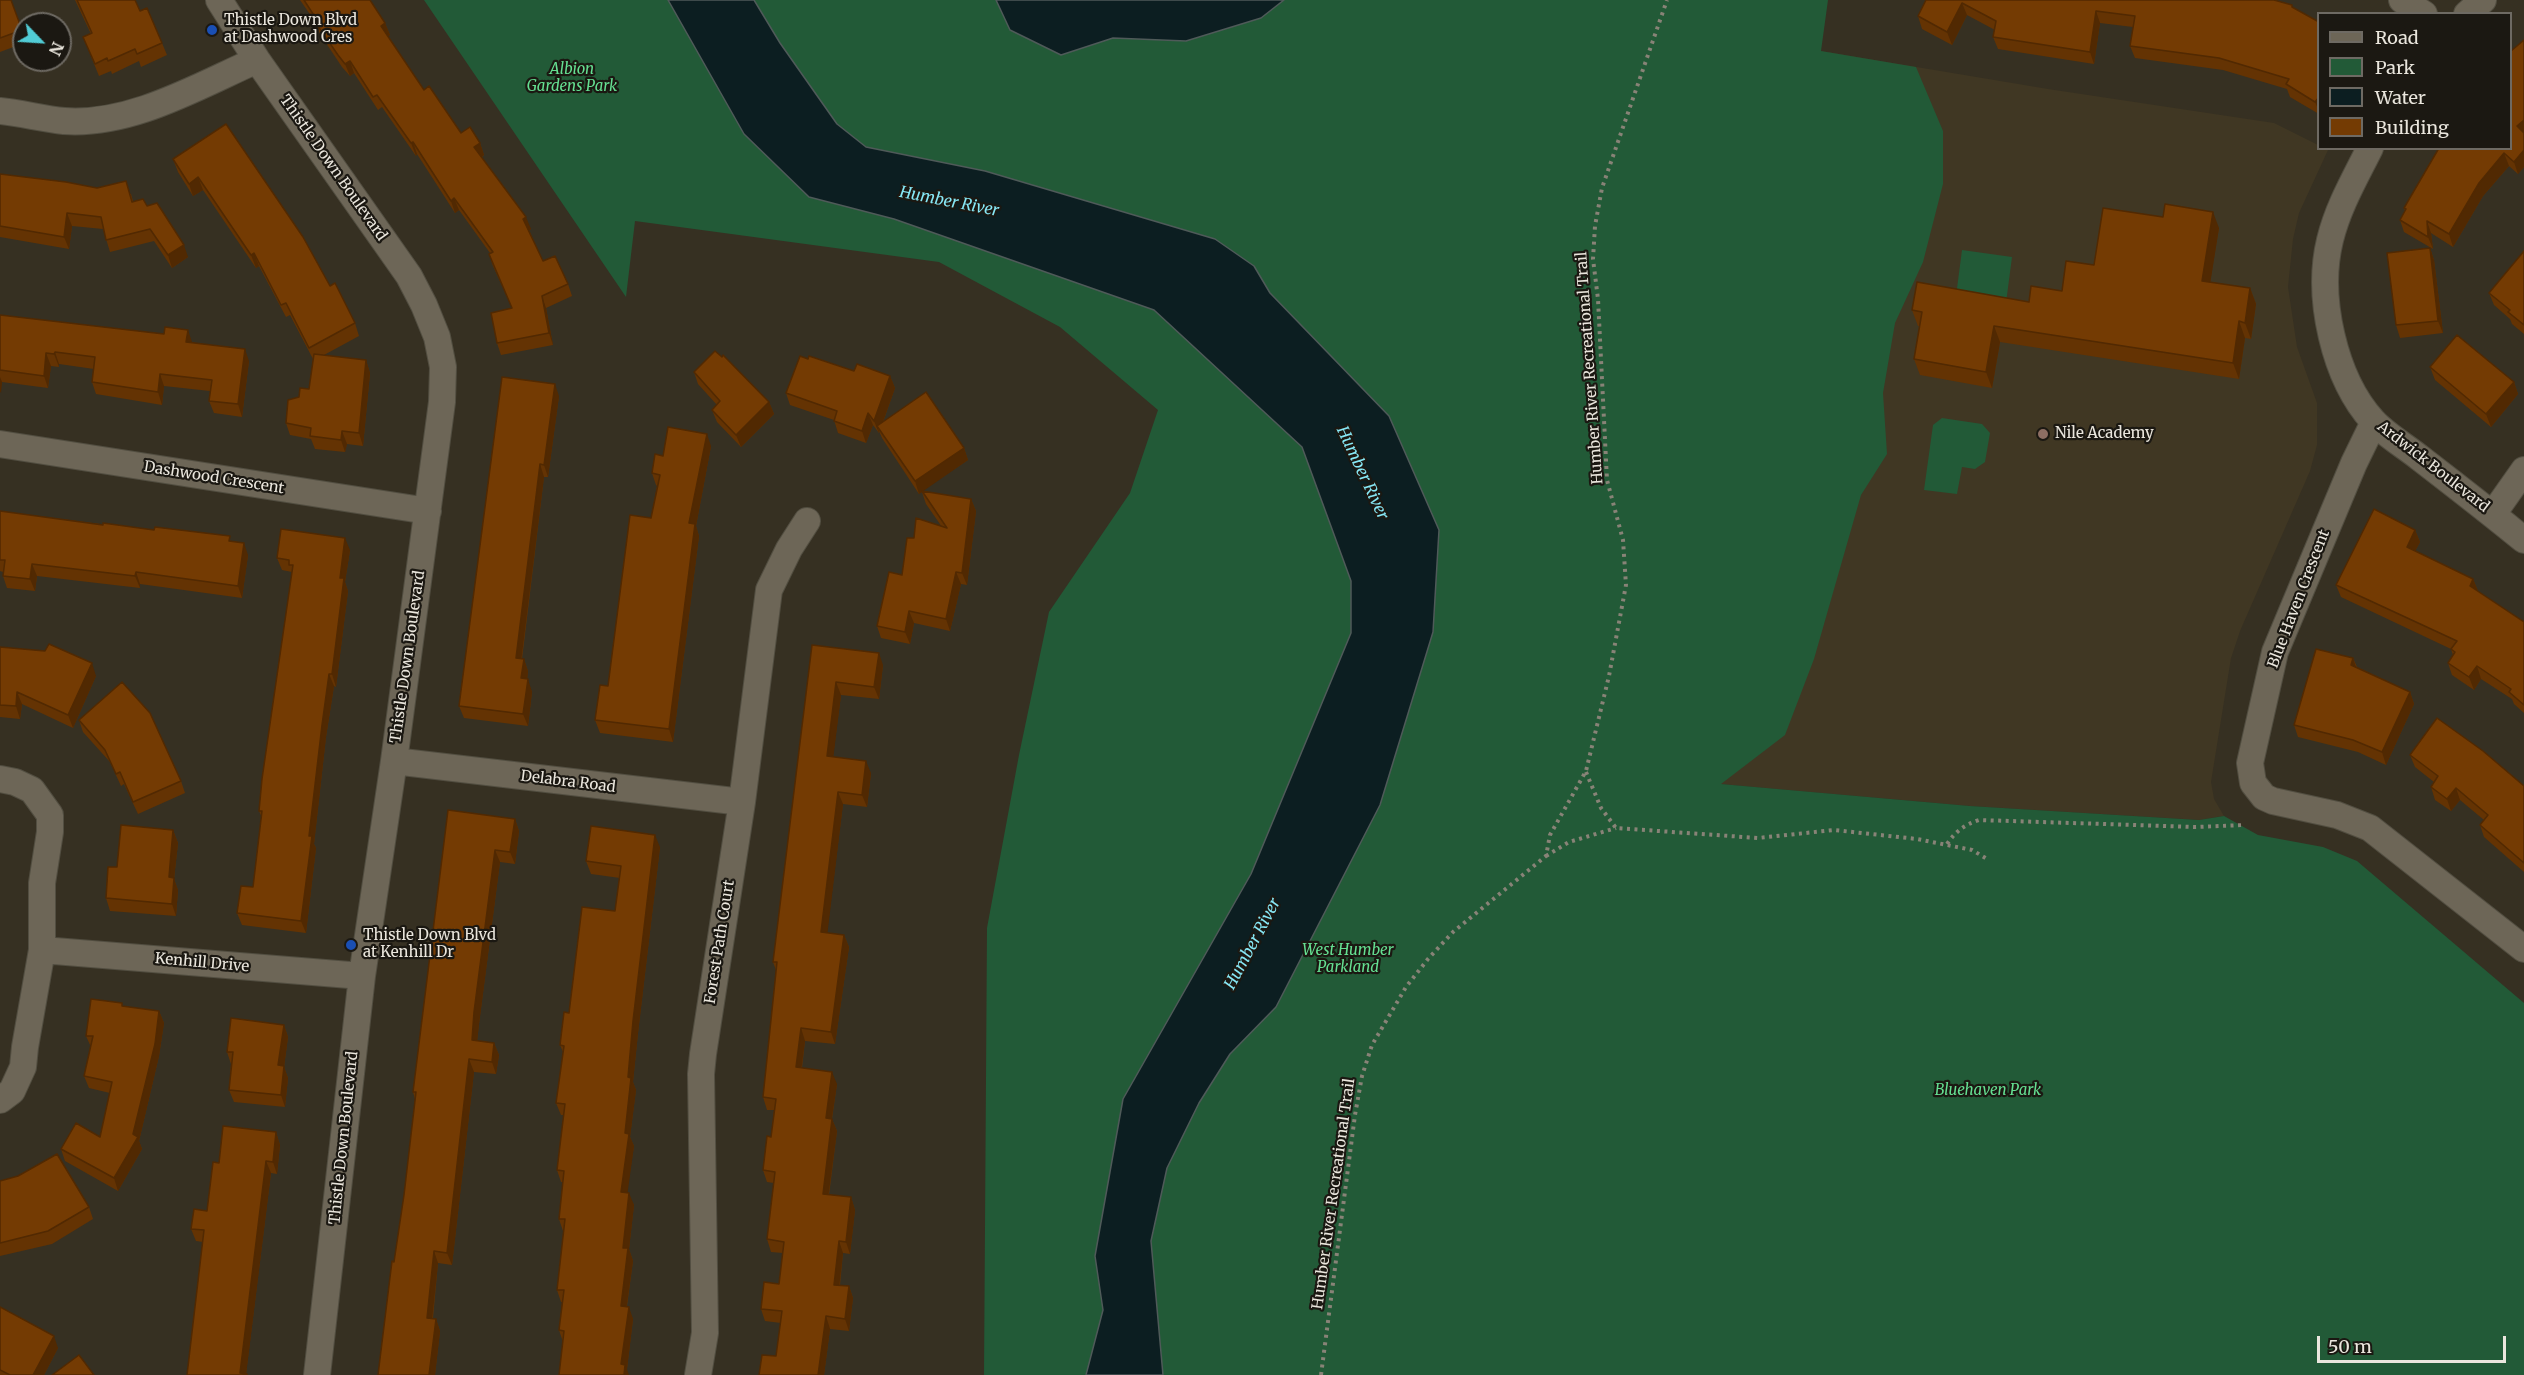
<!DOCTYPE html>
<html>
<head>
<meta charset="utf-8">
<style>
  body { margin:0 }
  #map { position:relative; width:2524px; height:1375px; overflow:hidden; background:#363022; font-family:Merriweather,serif }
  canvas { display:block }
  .legend { position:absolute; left:2317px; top:12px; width:195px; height:138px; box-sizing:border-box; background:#1b1812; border:2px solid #6e6a63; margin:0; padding:8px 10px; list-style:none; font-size:18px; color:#eae6dd }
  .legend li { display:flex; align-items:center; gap:12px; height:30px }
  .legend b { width:30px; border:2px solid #6e6a63 }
  .north { position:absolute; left:12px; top:12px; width:60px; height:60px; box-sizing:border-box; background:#1b1812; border:2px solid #6e6a63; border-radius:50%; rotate:115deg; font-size:16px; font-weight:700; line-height:24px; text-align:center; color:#eae6dd }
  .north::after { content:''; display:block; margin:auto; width:21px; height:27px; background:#51ccd5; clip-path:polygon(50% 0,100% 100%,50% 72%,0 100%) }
  .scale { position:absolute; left:2317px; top:1336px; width:189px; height:27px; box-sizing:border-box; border:3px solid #eae6dd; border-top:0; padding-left:8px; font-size:18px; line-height:21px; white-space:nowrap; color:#eae6dd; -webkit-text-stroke:4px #1b1812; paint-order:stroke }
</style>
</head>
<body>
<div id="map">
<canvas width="2524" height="1375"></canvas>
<ul class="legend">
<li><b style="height:8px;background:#6d6657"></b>Road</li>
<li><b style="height:16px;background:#225a37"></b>Park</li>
<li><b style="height:16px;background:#0c1e21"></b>Water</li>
<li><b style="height:16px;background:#743b03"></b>Building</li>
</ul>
<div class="north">N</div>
<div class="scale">50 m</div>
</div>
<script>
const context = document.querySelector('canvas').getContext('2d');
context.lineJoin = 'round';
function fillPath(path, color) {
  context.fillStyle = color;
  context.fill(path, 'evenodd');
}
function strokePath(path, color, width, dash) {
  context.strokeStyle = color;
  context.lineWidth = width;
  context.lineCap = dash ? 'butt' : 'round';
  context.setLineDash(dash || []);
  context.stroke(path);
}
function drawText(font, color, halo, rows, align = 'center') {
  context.font = font + ' Merriweather,serif';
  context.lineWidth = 4.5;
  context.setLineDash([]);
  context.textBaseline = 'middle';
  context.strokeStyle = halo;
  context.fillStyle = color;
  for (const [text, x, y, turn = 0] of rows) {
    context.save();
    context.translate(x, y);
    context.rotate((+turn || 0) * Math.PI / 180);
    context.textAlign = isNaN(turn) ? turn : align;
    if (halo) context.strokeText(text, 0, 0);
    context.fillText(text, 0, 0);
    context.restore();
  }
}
fillPath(new Path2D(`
  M1821 51 2048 89 2274 123 2318 145V148L2328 150 2299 213 2293 239 2288 287 2297 347 2317 403V445L2310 471 2240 631 2231 658 2211 782 2214 799 2224 816 2199 820 1970 806 1720 784Z`), '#403723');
fillPath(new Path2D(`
  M424 0H1828L1821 51 1916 67 1943 131V184L1923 262 1895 323 1883 393 1887 454 1861 495 1814 659 1785 735 1721 784 1970 806 2199 820 2224 816 2258 835 2323 847 2357 861 2524 1003V1375H984L987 928 1019 755 1049 612 1130 493 1158 410 1060 327 939 262 635 221 626 297Z
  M1962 250 2012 257 2006 303 1956 296Z
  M1942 418 1982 424 1990 433 1985 462 1975 469 1962 467 1957 494 1924 490 1933 425Z`), '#225a37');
const water = new Path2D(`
  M668 0H754L780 43 837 124 866 147 985 171 1215 239 1254 266 1270 293 1389 416 1439 530 1433 632 1380 805 1276 1007 1230 1054 1199 1103 1167 1168 1151 1241 1163 1375H1086L1103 1310 1095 1256 1123 1099 1251 874 1351 633V581L1302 447 1154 310 894 219 809 197 744 134Z
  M996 0H1284L1261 18 1186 41 1113 38 1061 55 1010 30Z`);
fillPath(water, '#0c1e21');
strokePath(water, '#4f5a59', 1.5);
const minor = new Path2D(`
  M219 0 257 60 409 276 424 305 437 337 443 367 442 402 394 761 362 976 317 1375
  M2402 0 2424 14
  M2467 14 2483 0
  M0 111C21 113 43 119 64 121 131 126 198 86 257 60
  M2370 148C2355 178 2338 207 2330 240 2316 297 2334 378 2373 421 2386 435 2405 446 2420 458 2455 485 2490 512 2524 540
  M2374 422 2354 463 2275 652 2250 763 2253 783 2264 797 2273 801 2337 815 2370 828 2524 949
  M0 444 428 511
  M2493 514 2524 470
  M394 761 742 802
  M0 779 15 782 32 790 50 815V832L42 883V950L25 1047 23 1067 12 1091 0 1100
  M42 950 362 976
  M698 1375 705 1333 701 1074 703 1054 742 802 769 590 789 549 807 521`);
strokePath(minor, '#524e41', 28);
strokePath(new Path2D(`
  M1586 772 1601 808 1616 828 1758 838 1834 830 1917 839 1972 850 1989 860
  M1947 844C1956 831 1964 825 1979 820L2196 827 2244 825
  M1546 856 1569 842 1616 828
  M1321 1375 1355 1115 1362 1076 1372 1045 1406 987 1428 959 1453 932 1546 856 1550 835 1586 771 1609 676 1626 585 1623 540 1607 480 1598 299 1593 259 1595 226 1602 188 1667 0`), '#888377', 4, [3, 4.5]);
strokePath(minor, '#6d6657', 26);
fillPath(new Path2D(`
  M0 0H11L24 36V43L0 52Z
  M75 0H135L140 11 162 43 167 55 141 67 139 61 112 74 111 71 99 76 83 37 91 34Z
  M300 0H370L385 23 390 35 388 36 424 90 461 133 480 143 484 155 482 157 531 229 529 230 543 261 568 284 572 296 546 308 553 345 501 355 497 343 512 308 493 266 489 254 490 253 459 210 455 213 417 154 416 156 382 107 378 110 354 73 350 76 342 67 320 34 316 23Z
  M1926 0 2293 8 2319 22V114L2290 97 2287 89 2223 70 2135 58 2130 46 2133 27 2100 23 2094 64 1998 49 1993 37 1995 30 1967 15 1952 45 1922 29 1918 16Z
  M2524 40V167L2518 174 2509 166 2483 196 2453 247 2431 233 2433 249 2404 232 2400 220 2405 211 2404 208Z
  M226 124 330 286 355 323 359 336 324 355 366 360 370 373 363 446 347 444 345 452 315 449 311 439 290 435 286 423 299 397 309 389 313 359 290 315 286 317 259 266 256 268 203 190 193 196 178 172 173 159Z
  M0 174 131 194 133 201 147 206 188 257 172 268 154 241 110 252 103 229 72 226 69 249 0 237Z
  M2219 228 2210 282 2250 288 2256 304 2251 339 2245 338 2239 379 2000 342 1992 388 1920 375 1914 359 1920 326H1918L1912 310 2029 302 2062 291 2094 265Z
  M2430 248 2434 260 2443 333 2400 338 2396 325Z
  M2524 251V334L2512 324 2510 319 2494 305 2489 293Z
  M0 315 192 342 249 361 242 417 214 413 209 401 210 391 164 386 162 405 96 394 92 382 94 369 59 364V367L51 366 48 388 2 382 0 393Z
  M808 359 854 371 890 376 895 388 883 422 964 448 968 460 922 491 971 499 976 511 967 585 961 584 950 631 914 623 910 644 881 638 877 626 902 575 914 538 942 527 926 504 922 492 919 494 882 438 879 431V433L873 425 866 443 838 433 834 420 790 405 786 393Z
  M2430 367 2514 382 2518 394 2491 427 2435 380Z
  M694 372 769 402 774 414 741 447 717 422 712 410 717 405 698 384Z
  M559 396 548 477H544L522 659H524L528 671 527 679 532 692 528 726 464 718 459 706Z
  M711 446 696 526 699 536 673 742 600 733 595 720 608 686 651 518 657 486 656 485 652 473 663 456Z
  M0 511 232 541 248 555 242 598 140 584V588L37 576 35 591 7 588 3 576V572L0 571Z
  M2415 530 2420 542 2415 551 2473 579 2478 591 2524 622V713L2514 704 2512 699 2481 679 2474 690 2452 675 2448 663 2453 655 2451 649 2341 597 2336 585Z
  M350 550 345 582 348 591 336 687 334 686 326 737 314 844 316 848 306 933 242 925 237 913 253 887 262 818 259 811 292 572 282 570 277 558Z
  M812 645 883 665 879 699 841 695 833 757 871 773 867 807 843 804 827 933 844 935 849 947 835 1044 805 1041 802 1068 837 1084 832 1119 837 1131 829 1195 851 1197 855 1210 850 1254 843 1253 840 1285 849 1286 853 1298 849 1331 830 1329 824 1375H759L776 1356 781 1323 765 1321 761 1309 779 1284 783 1253 771 1252 767 1239 774 1183 767 1182 763 1170 771 1137 774 1110H767L763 1097 776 970 773 962Z
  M0 647 96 676 73 728 22 704 20 719 0 717Z
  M2353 658 2357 667 2410 692 2414 704 2386 765 2358 752 2298 737 2294 725Z
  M79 720 181 781 185 793 138 814 124 784 121 786 110 762 83 732Z
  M2410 755 2524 786V872L2484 837 2480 825 2484 820 2460 800 2451 811 2435 800 2431 787 2434 782 2415 767Z
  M448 810 515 819 519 831 515 864 500 862 479 1024 477 1041 494 1043 499 1055 496 1074 474 1072 452 1265 438 1263 433 1318 436 1319 440 1331 435 1375H378L404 1195 415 1099 413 1092Z
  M173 830 178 843 174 879 178 890 176 916 110 911 106 898 117 867Z
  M660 847 638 1033 633 1082 636 1090 630 1137 634 1146 627 1192 634 1205 629 1249 633 1261 627 1306 633 1319 627 1369 563 1342 559 1330 562 1302H561L557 1290 564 1231H563L559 1219 563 1182H561L557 1170 564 1115H561L556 1103 563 1052 560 1045 615 911 620 878 591 874 586 861Z
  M123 1007 159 1011 164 1023 159 1056 139 1141 142 1149 118 1191 65 1161 61 1149 100 1137 110 1093 89 1088 84 1076 91 1047 86 1036Z
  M284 1025 288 1037 284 1067 288 1078 285 1107 234 1102 229 1090 231 1064 227 1052Z
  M276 1132 280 1145 277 1174 271 1173 246 1374 187 1375 203 1242 196 1241 191 1229 207 1211 219 1163Z
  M0 1181 89 1207 93 1219 52 1244 0 1256Z
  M0 1307 58 1348 44 1375H0Z`), '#643303');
fillPath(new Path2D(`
  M1962 3 1967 15 1952 45 1947 32Z
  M2096 11 2100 23 2094 64 2090 52Z
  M385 23 390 35 385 38 381 26Z
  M350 61 354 73 350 76 345 64Z
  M2319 97V111L2315 102Z
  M2524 120V136L2517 126Z
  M413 142 417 154 416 156 411 143Z
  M480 143 484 155 479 159 474 147Z
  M2524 150V167L2518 174 2514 162Z
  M2504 153 2509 166 2483 196 2453 247 2449 234 2479 183Z
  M198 177 203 190 193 196 189 184Z
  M454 198 459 210 455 213 451 201Z
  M2213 212 2219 228 2208 297 2202 281Z
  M67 213 72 226 69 249 64 237Z
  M526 217 531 229 528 231 523 219Z
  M2427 221 2431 233 2433 249 2428 237Z
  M184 245 188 257 172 268 168 255Z
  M2430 248 2434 260 2443 333 2438 321Z
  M254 253 259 266 256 268 251 255Z
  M2250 288 2256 304 2251 339 2245 323Z
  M542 296 546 308 553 345 549 333Z
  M2239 321 2245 338 2239 379 2233 363Z
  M1994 326 2000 342 1992 388 1986 372Z
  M188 330 192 342 191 354 186 342Z
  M245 349 249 361 242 417 238 404Z
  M55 352 59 364V367L54 354Z
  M46 353 51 366 48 388 44 376Z
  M366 360 370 373 363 446 359 433Z
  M160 374 164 386 162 405 158 392Z
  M890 376 895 388 880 430 877 426 879 431V433L874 421Z
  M0 377 2 382 1 393 0 391Z
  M2514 382 2518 394 2491 427 2486 414Z
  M555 384 559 396 548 477 544 465Z
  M769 402 774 414 741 447 736 435Z
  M868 413 873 425 866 443 862 431Z
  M342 431 347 444 345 452 341 440Z
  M707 434 711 446 696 526 699 536 673 742 669 729 689 523Z
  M964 448 968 460 919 494 915 481Z
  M540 464 544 477 520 670 516 658Z
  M971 499 976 511 967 585 962 573Z
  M2415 530 2420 542 2411 559 2407 547Z
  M345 538 350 550 345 582 348 591 336 687 332 674 340 578Z
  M244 543 248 555 242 598 238 586Z
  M32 564 37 576 35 591 30 579Z
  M136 572 140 584V588L135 576Z
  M956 572 961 584 950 631 946 619Z
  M2473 579 2478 591 2470 586Z
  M909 611 914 623 910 644 905 632Z
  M879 653 883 665 879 699 874 687Z
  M2353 658 2357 670 2351 665Z
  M524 659 528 671 526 691 521 678Z
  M92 663 96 676 73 728 68 715Z
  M2477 666 2481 679 2474 690 2469 677Z
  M329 674 334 686 326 737 314 844 316 848 306 933 301 921 309 836 322 725Z
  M528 679 532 692 528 726 523 714Z
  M836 682 841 695 832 768 827 756Z
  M17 692 22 704 20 719 16 706Z
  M2410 692 2414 704 2386 765 2382 752Z
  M866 761 871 773 867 807 862 795Z
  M2456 788 2460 800 2451 811 2447 799Z
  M838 792 843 804 826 945 821 932Z
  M515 819 519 831 515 864 510 852Z
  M173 830 178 843 174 879 178 890 176 916 172 904 169 877Z
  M655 835 660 847 638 1033 633 1082 636 1090 630 1137 634 1146 626 1204 621 1192 628 1077 633 1021Z
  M495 850 500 862 479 1024 476 1052 472 1040 474 1012Z
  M844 935 849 947 835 1044 831 1032Z
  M159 1011 164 1023 159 1056 139 1141 142 1149 118 1191 114 1178 133 1134Z
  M284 1025 288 1037 284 1067 288 1078 285 1107 281 1095 278 1065Z
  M801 1028 805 1041 800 1079 796 1067Z
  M494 1043 499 1055 496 1074 492 1062Z
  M469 1059 474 1072 452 1265 447 1253Z
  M832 1072 837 1084 830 1130 826 1118Z
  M832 1119 837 1131 827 1206 823 1194Z
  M276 1132 280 1145 277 1174 273 1162Z
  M266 1161 271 1173 246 1375 240 1373Z
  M629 1193 634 1205 629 1249 633 1261 625 1318 621 1306 623 1248Z
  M851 1197 855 1210 850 1254 846 1242Z
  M839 1241 843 1253 838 1297 834 1285Z
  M434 1251 438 1263 431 1330 427 1318Z
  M849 1286 853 1298 849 1331 845 1319Z
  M629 1307 633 1319 627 1369 629 1375H624L621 1364Z
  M826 1316 830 1329 824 1375H818Z
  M436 1319 440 1331 435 1375H429Z
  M54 1336 58 1348 44 1375H33Z`), '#512902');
const building = new Path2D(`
  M0 0H11L22 30 0 38Z
  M77 0H135L140 11 147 8 162 43 137 54 135 49 108 61 107 58 95 64 83 37 92 33Z
  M304 0H370L385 23 381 26 424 90 429 86 461 133 470 127 480 143 474 147 526 217 523 219 543 261 555 256 568 284 542 296 549 333 497 343 491 313 512 308 489 254 493 252 454 198 451 201 413 142 411 143 377 95 373 97 350 61 345 64 338 55 315 22 317 20Z
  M1926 0H2274L2292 5V7L2319 22V97L2315 102 2286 84 2289 79 2219 58 2130 46 2135 16 2096 11 2090 52 1993 37 1996 21 1962 3 1947 32 1918 16Z
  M2524 40V120L2517 126 2524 133V150L2514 162 2504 153 2479 183 2449 234 2427 221 2428 237 2400 220 2406 209 2404 208 2439 148H2511V51Z
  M226 124 303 237 330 286 335 283 355 323 309 348 286 303 281 305 254 253 251 255 198 177 189 184 173 159Z
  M0 174 66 182 97 188 126 181 132 202 143 199 147 206 157 203 184 245 168 255 150 229 106 240 101 217 67 213 64 237 0 226Z
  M2165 204 2213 212 2202 281 2250 288 2245 323 2239 321 2233 363 1994 326 1986 372 1914 359 1922 312 1912 310 1917 282 2029 302 2031 286 2062 291 2066 261 2094 265 2103 208 2163 217Z
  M2430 248 2438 321 2396 325 2387 253Z
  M2524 251V325L2508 312 2510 310 2489 293Z
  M0 315 164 334 165 327 188 330 186 342 245 349 238 404 209 401 212 380 160 374 158 392 92 382 95 357 55 352 54 354 46 353 44 376 0 370Z
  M2457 335 2514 382 2486 414 2430 367Z
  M715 351 722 357 723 355 769 402 736 435 712 410 720 401 694 372Z
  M314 354 366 360 359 433 342 431 341 440 310 436 311 428 286 423 288 400 299 397 300 388 309 389Z
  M800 356 808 359 809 356 854 371 857 364 890 376 874 421 868 413 862 431 834 421 837 411 786 393Z
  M502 377 555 384 544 465 540 464 516 658 524 659 521 678 528 679 523 714 459 706Z
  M926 392 964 448 915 481 877 426Z
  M668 427 707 434 689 523 695 524 669 729 595 720 600 685 608 686 630 515 651 518 660 475 652 473 655 454 663 456Z
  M922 491 971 499 962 573 956 572 946 619 909 611 905 632 877 626 889 572 902 575 907 538H914L916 518 947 528Z
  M2374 509 2415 530 2407 547 2473 579 2470 586 2524 622V705L2509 692 2511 689 2477 666 2469 677 2448 663 2455 652 2451 649 2457 641 2336 585Z
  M0 511 103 525V523L154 530 155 527 230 536 229 541 244 543 238 586 136 572 135 576 32 564 30 579 3 576 5 560H0Z
  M281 529 345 538 340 578H344L332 674H329L322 725 309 836H312L301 921 237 913 241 886 253 887 262 811H259L262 779 293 565H289V560L277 558Z
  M49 644 92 663 68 715 17 692 16 706 0 705V647L45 651Z
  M812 645 879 653 874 687 836 682 827 756 866 761 862 795 838 792 821 932 844 935 831 1032 801 1028 796 1067 832 1072 826 1118 832 1119 823 1194 851 1197 846 1242 839 1241 834 1285 849 1286 845 1319 826 1316 818 1375H759L762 1355 776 1356 782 1311 761 1309 764 1282 779 1284 784 1242 767 1239 775 1172 763 1170 767 1136 771 1137 776 1099 763 1097 777 962H773Z
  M2316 649 2353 658 2351 665 2410 692 2382 752 2353 740 2294 725Z
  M122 682 150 713 181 781 133 802 120 772 116 774 105 750 79 720Z
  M2437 718 2483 751 2524 786V863L2480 825 2488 815 2456 788 2447 799 2431 787 2438 776 2410 755Z
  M448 810 515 819 510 852 495 850 474 1012 472 1040 494 1043 492 1062 469 1059 447 1253 434 1251 427 1318 436 1319 429 1375H378L392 1261 394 1262 404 1195 416 1092H413Z
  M121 825 173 830 169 877 174 878 172 904 106 898 108 867H117Z
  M591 826 655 835 633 1021 628 1077 631 1078 625 1133 629 1134 621 1192 629 1193 623 1248H628L621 1306 629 1307 621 1364 625 1365 624 1375H559L564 1331 559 1330 564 1290H557L565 1219H559L564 1171 557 1170 565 1104 556 1103 564 1046 560 1045 564 1012 569 1013 582 907 615 911 621 866 586 861Z
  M91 999 122 1003V1006L159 1011 155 1044 133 1134 138 1137 114 1178 61 1149 76 1123 100 1137 112 1082 84 1076 93 1036H86Z
  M231 1018 284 1025 278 1065 284 1066 281 1095 229 1090 233 1052H227Z
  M223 1126 276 1132 273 1162 266 1161 240 1373 247 1374V1375H187L204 1230 191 1229 194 1209 207 1211 213 1162 219 1163Z
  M57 1154 89 1207 48 1231 0 1243V1181L18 1176Z
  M0 1307 54 1336 33 1375H10L0 1370Z
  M79 1355 94 1375H52Z`);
fillPath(building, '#743b03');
strokePath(building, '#512902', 1.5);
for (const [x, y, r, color] of [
  [212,30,6,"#1a4fb4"],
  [2043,434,6,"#8d6e63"],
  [351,945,6,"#1a4fb4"]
]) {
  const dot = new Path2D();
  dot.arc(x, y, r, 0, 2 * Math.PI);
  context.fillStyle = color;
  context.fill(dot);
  strokePath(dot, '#1b1812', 2);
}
drawText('15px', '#eae6dd', '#1b1812', [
  ["Thistle Down Blvd",224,21],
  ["at Dashwood Cres",224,38],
  ["Nile Academy",2055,434],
  ["Thistle Down Blvd",363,936],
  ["at Kenhill Dr",363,953]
], 'left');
drawText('italic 15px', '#65e092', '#1b1812', [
  ["Albion",572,70],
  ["Gardens Park",572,87],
  ["West Humber",1348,951],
  ["Parkland",1348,968],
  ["Bluehaven Park",1988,1091]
]);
drawText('15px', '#eae6dd', '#1b1812', [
  ["Thistle Down Boulevard",333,168,55],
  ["Humber River Recreational Trail",1590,368,-94],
  ["Ardwick Boulevard",2433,467,38],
  ["Dashwood Crescent",214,478,9],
  ["Blue Haven Crescent",2299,599,-69],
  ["Thistle Down Boulevard",408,657,-82],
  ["Delabra Road",568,782,7],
  ["Forest Path Court",720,942,-81],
  ["Kenhill Drive",202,963,5],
  ["Thistle Down Boulevard",344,1138,-84],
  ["Humber River Recreational Trail",1334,1194,-82]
]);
drawText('italic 16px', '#87e8f6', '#1b1812', [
  ["Humber River",949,202,11],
  ["Humber River",1362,473,65],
  ["Humber River",1253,944,-62]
]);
</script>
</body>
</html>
